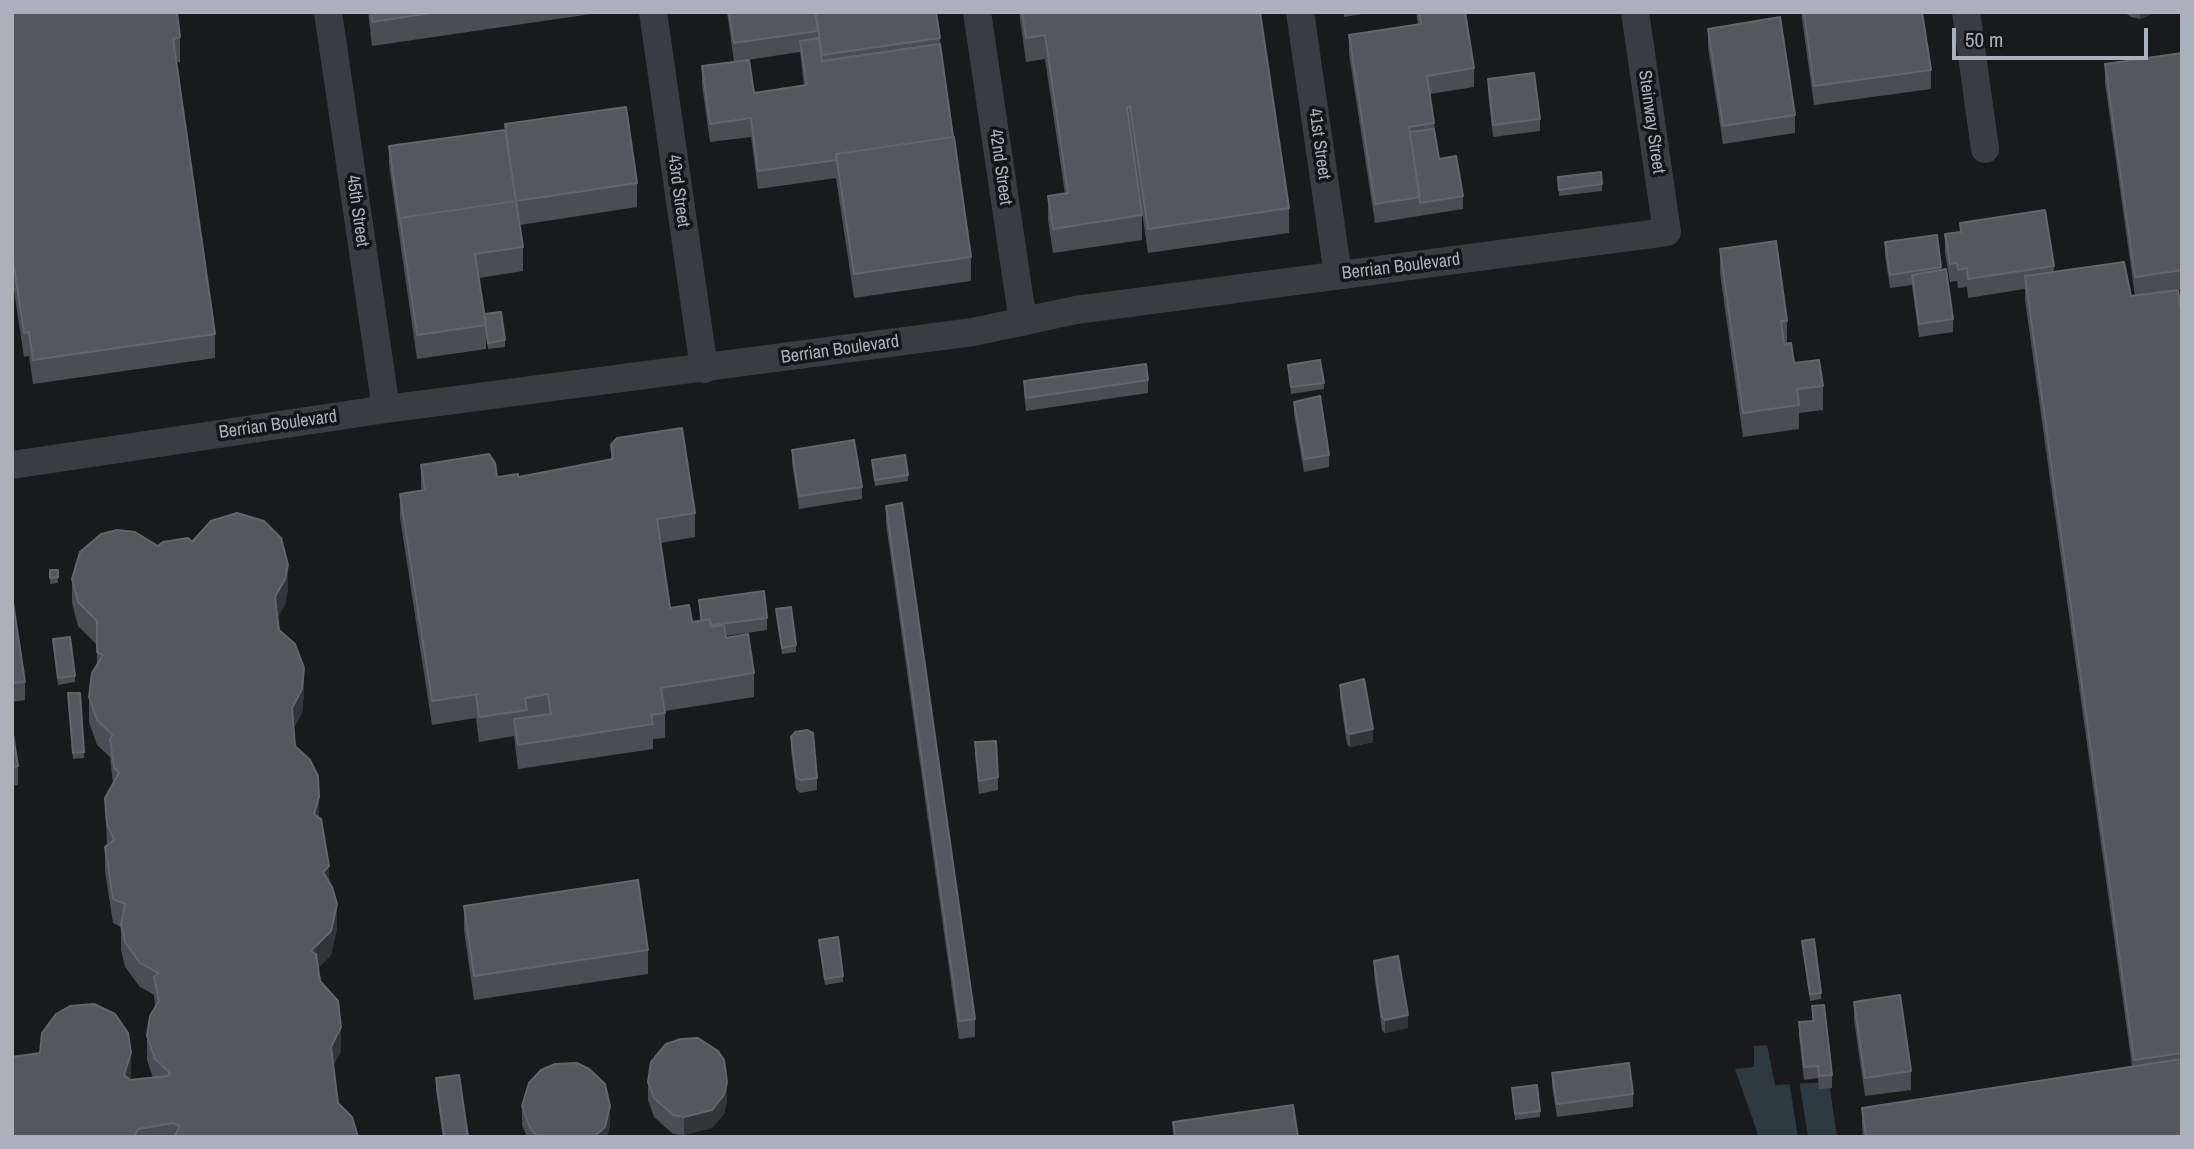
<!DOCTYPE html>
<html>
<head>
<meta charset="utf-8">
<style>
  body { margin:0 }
  #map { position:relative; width:2194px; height:1149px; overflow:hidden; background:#191a1c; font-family:"Archivo Narrow",sans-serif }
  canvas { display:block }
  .frame { position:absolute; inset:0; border:14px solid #abb1bc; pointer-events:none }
  .scale { position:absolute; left:1952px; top:28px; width:196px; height:32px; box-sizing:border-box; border:4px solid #abb1bc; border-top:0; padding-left:9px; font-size:21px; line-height:24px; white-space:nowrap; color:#abb1bc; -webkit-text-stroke:5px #141517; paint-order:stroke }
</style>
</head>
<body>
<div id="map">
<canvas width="2194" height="1149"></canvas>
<div class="frame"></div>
<div class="scale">50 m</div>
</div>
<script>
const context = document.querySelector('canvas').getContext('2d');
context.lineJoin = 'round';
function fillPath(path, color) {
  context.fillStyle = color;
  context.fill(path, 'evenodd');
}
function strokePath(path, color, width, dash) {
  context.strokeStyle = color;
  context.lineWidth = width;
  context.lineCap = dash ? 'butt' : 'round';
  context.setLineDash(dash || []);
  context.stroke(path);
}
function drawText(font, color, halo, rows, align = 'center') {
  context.font = font + ' "Archivo Narrow",sans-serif';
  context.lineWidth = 7;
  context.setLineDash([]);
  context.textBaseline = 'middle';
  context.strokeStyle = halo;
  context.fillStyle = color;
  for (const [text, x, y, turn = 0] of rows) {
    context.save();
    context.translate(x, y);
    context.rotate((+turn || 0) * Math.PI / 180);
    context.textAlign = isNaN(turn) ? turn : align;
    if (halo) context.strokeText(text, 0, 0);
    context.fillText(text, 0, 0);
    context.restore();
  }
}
fillPath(new Path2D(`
  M1767 1045 1775 1085 1829 1082 1837 1137H1759L1735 1069 1754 1067V1046Z`), '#2e3a41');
fillPath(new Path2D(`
  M1799 1080 1808 1137H1798L1789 1081Z`), '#191a1c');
strokePath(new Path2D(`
  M328 12 386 409
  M653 12 704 369
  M977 12 1023 322
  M1300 12 1338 275
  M1966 12 1985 149
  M12 465 386 409 973 332 1076 310 1667 232 1635 12`), '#3a3c41', 28);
fillPath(new Path2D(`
  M12 12 180 37V62H176L215 334V358L33 384 29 356 24 357 12 278Z
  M368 12H605L372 46Z
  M727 12H936L971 257V281L854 298 836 178 758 189 751 137 710 142 702 85V66L734 62ZM800 52 804 86 754 93 734 62Z
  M1019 12H1260L1289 208V233L1148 253 1130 130 1142 215V240L1053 253 1048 220V196L1065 194 1045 59 1026 62Z
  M1344 12H1374L1344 17Z
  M1416 12H1465L1474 68V87L1430 94 1439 159 1463 196V209L1375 223 1349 54V35L1418 25Z
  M1801 12H1922L1931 70V89L1814 105Z
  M2124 12H2156L2140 19 2131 17Z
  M1708 29 1795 115V133L1723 144 1708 47Z
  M2182 53V289L2138 295 2182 320V1137H1863L1862 1126V1108L2132 1066 2025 300V289L1968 298 1967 287 1958 288 1957 281 1950 282 1945 253V234L1960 232V223L2054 266V272L2131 296H2135L2105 83V64Z
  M1488 79 1540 119V131L1493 137 1488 91Z
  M505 124 637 183V207L520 225 523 247V271L479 278 484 314 505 340V347L488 349 486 334V349L417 359 389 165V146L505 130Z
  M1558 177 1602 184V191L1559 196Z
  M1937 235 1941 270 1953 319V332L1919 337 1912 285 1890 288 1885 255V242Z
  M1720 249 1787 321V344L1794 363 1823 386V410L1799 413V429L1743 437 1720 273Z
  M1288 365 1324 383V389L1291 394Z
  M1148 380V393L1026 411 1024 394V381Z
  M1294 402 1329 455V467L1304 472 1294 414Z
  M611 445 695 513V537L661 543 670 608 692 622 700 621 699 600 767 618V630L726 636V638L754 673V697L665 711V738L653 739V749L518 769 514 736 479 742 476 718 432 725 400 518V494L421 491V465L497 477H518L611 460Z
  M792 450 862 487V499L799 509 792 463Z
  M872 460 908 475V481L875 486Z
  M886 506 975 1019V1037L959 1039 886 524Z
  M192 542 288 589 285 604 278 617 279 630 304 692 302 713 293 729 295 746 319 817 337 928 331 955 318 968 320 981 341 1051 333 1066 338 1103 358 1137H12L131 1077 130 1080 153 1078 147 1060V1036L155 1008 154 995 140 987 125 967 121 949V927L113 923 105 871V847L107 846 105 798 113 784 110 757 97 745 89 722V697L97 665V645L78 626 72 603V579L158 546Z
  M50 570H58V583L50 584Z
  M12 596 25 682V700L12 702Z
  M776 609 796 645V652L782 654Z
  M53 639 75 676V682L58 685Z
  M1340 685 1373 742 1350 747 1347 744 1340 698Z
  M68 700 84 752V758L73 759Z
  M12 728 18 766V785L12 786Z
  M791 737 817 778V790L800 793 796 789 791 749Z
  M975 742 998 777V790L979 794 975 755Z
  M464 906 648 950V974L474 1000 464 930Z
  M819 940 843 976V982L825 985Z
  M1802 941 1821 993V999L1810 1001Z
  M1374 961 1408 1028 1385 1033 1382 1030 1374 974Z
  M1854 1002 1911 1071V1090L1865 1096 1854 1020Z
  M1812 1006 1832 1075V1088L1819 1089 1818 1078 1804 1080 1799 1035V1022L1812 1021Z
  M1552 1073 1633 1094V1107L1557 1117 1552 1086Z
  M436 1078 468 1137H443L436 1091Z
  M648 1082 727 1101 724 1114 712 1128 684 1135 673 1134 654 1117 648 1100Z
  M1512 1088 1540 1111V1117L1515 1120Z
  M522 1106 610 1125 607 1137H527L522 1125Z`), '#4a4d51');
fillPath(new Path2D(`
  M2140 12H2156L2140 19Z
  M288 565V589L285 604 275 622V597Z
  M304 668V692L302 713 292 732V708Z
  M1373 729V742L1350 747V734Z
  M319 797V821L314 814Z
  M329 866V891L323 872Z
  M337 904V928L331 955 311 975V951Z
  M1408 1015V1028L1385 1033V1020Z
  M341 1027V1051L331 1071V1047Z
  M131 1053V1077L124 1099V1075Z
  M727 1082V1101L724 1114 712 1128 684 1135V1117Z
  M610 1106V1125L607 1137H594Z`), '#323437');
const building = new Path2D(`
  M12 12H177L180 37 173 39 215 334 33 360 29 332 24 333 12 254Z
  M371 12H437L372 22Z
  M729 12H815L818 31 734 43Z
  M816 12H936L940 38 822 55Z
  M1022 12H1260L1289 208 1148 229 1130 106 1127 107 1142 215 1053 229 1048 196 1068 193 1045 35 1026 38Z
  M1419 12H1465L1474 68 1427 76 1434 123 1409 127 1420 197 1375 204 1349 35 1421 24Z
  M1804 12H1922L1931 70 1814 86Z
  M1780 17 1795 115 1723 126 1708 29Z
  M819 38 822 61 940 44 953 137 836 154V160L758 171 751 118 710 124 702 66 749 60 754 93 807 85 800 41Z
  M2182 53V270L2135 277 2105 64Z
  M1534 73 1540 119 1493 125 1488 79Z
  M626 107 637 183 516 201 505 124Z
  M1434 129 1439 159 1456 156 1463 196 1420 203 1410 132Z
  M505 130 516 201 400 218V223L389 146Z
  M954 137 971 257 854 274 836 154Z
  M1601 172 1602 184 1559 190 1558 177Z
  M516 201 523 247 475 254 486 325 417 335 400 218Z
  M2045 210 2054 266 1968 279 1967 268 1958 270 1957 263 1950 264 1945 234 1961 232 1960 223Z
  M1937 235 1941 267 1890 275 1885 242Z
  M1776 241 1787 321H1781L1784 344 1791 343 1794 363 1819 360 1823 386 1797 389 1799 405 1743 413 1720 249Z
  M2124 262 2131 296 2178 290 2182 320V1053L2134 1060 2025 276Z
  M1946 269 1953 319 1919 324 1912 275Z
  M501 312 505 340 488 343 484 314Z
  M1320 360 1324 383 1291 387 1288 365Z
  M1146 364 1148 380 1026 398 1024 381Z
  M1320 396 1329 455 1304 459 1294 402Z
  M682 428 695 513 657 519 670 608 689 605 692 622 710 619 711 627 724 625 726 638 748 634 754 673 661 688 665 713 651 715 653 724 518 745 514 719 551 714 548 694 525 698 527 710 479 717 476 696 479 694 432 701 400 494 425 490 421 465 489 454 495 463 497 477 518 474V477L613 459 611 445 617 438Z
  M854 440 862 487 799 496 792 450Z
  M905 455 908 475 875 480 872 460Z
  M902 503 975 1019 959 1021 886 506Z
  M237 513 264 521 281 538 288 565 285 579 275 597 279 630 295 644 304 668 302 689 292 708 295 746 310 760 318 776 319 797 314 814 321 819 329 866 323 872 332 887 337 904 331 931 311 951 316 954 320 981 338 1001 341 1027 331 1047 338 1103 352 1117 358 1137H174L180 1126 173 1123 138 1129 134 1137H12V1057L40 1053 42 1033 56 1014 70 1006 94 1004 115 1014 128 1033 131 1053 124 1075 130 1080 168 1076 170 1073 155 1059 147 1036 150 1016 159 1001 154 977 158 973 140 963 125 942 121 925 125 904 113 899 105 847 114 840 107 824 105 798 119 773 114 767 110 739 113 735 97 720 89 697 92 673 103 655 97 652V621L78 602 72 579 80 552 101 534 117 530 135 532 158 546 163 542 188 538 192 542 211 521Z
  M50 570H58V577L50 578Z
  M764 591 767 618 711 625 710 619 702 621 699 600Z
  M12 596 25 682 12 683Z
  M791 607 796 645 782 648 776 609Z
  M70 637 75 676 58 678 53 639Z
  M1364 679 1373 729 1350 734 1347 732 1340 685Z
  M68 693H80L84 752 73 753Z
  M12 728 18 766 12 767Z
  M807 730 813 733 817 778 800 780 796 777 791 737 795 732Z
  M996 741 998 777 979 781 975 742Z
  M638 880 648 950 474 976 464 906Z
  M838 937 843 976 825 979 819 940Z
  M1814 939 1821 993 1810 994 1802 941Z
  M1398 956 1408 1015 1385 1020 1382 1017 1374 961Z
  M1900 995 1911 1071 1865 1078 1854 1002Z
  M1824 1005 1832 1075 1819 1076 1818 1066 1804 1067 1799 1022 1814 1021 1812 1006Z
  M698 1038 718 1051 724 1060 727 1082 724 1095 712 1110 684 1117 673 1115 654 1098 648 1082 651 1062 666 1044 681 1039Z
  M2182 1059V1137H1866L1862 1108Z
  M577 1063 589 1069 605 1084 610 1106 605 1127 594 1137H538L530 1128 522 1106 529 1083 541 1070 555 1064Z
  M1629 1063 1633 1094 1557 1104 1552 1073Z
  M459 1075 468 1137H444L436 1078Z
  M1537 1085 1540 1111 1515 1114 1512 1088Z
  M1293 1105 1298 1137H1175L1173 1122Z`);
fillPath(building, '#55575d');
strokePath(building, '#62656c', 2);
drawText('18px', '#abb1bc', '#141517', [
  ["Steinway Street",1651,122,82],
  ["41st Street",1319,144,82],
  ["42nd Street",1000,167,82],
  ["43rd Street",678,191,82],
  ["45th Street",357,211,82],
  ["Berrian Boulevard",1401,267,-7],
  ["Berrian Boulevard",840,350,-8],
  ["Berrian Boulevard",278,425,-8]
]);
</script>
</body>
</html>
